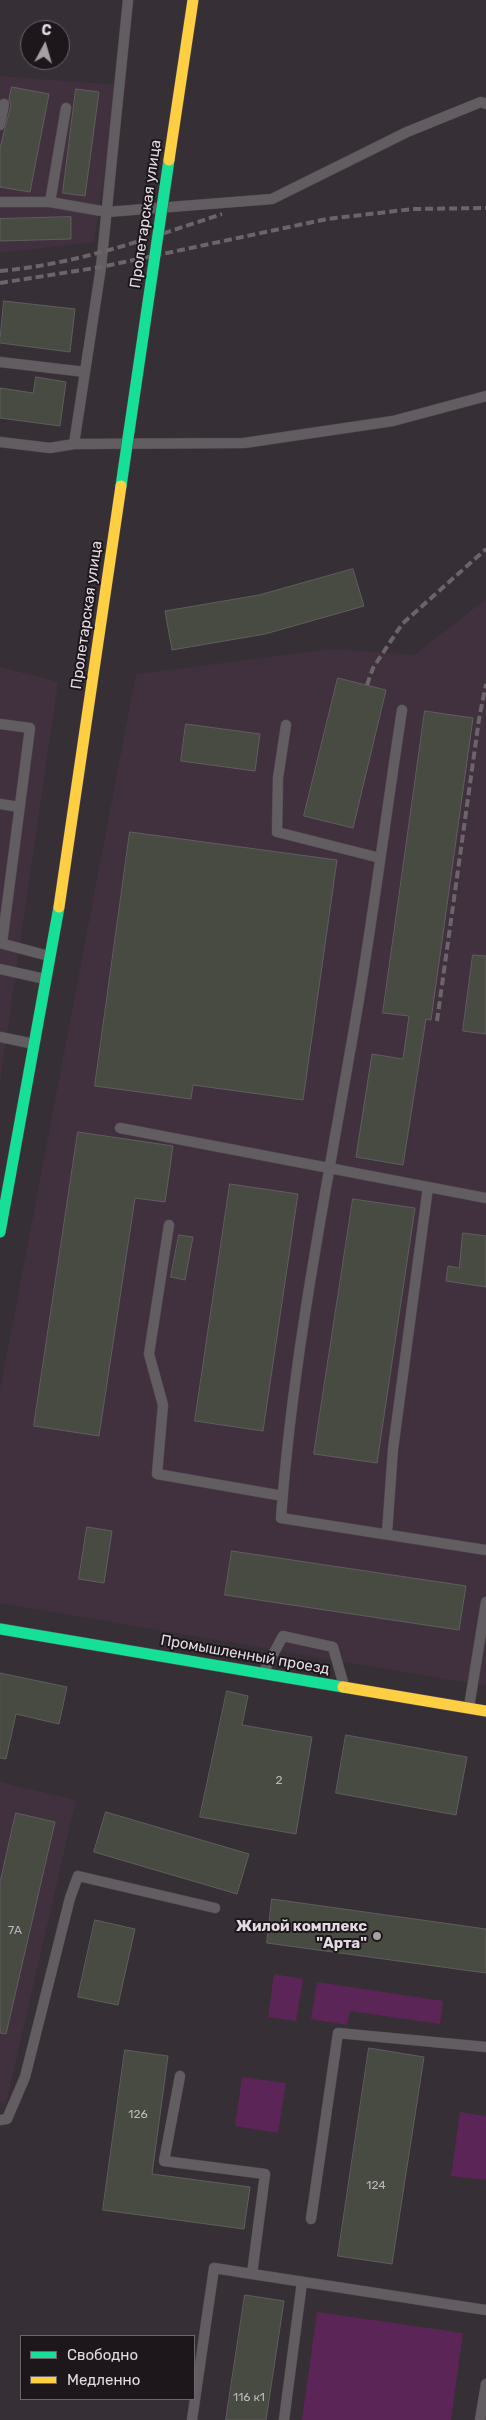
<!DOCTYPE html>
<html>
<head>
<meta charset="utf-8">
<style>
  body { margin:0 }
  #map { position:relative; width:486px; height:2420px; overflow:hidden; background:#362f35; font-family:Rubik,sans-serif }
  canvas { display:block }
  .legend { position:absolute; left:20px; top:2335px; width:175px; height:65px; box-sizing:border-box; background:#1d171c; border:1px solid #6c656b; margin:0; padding:6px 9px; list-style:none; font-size:15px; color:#e3dbe2 }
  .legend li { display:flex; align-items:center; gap:10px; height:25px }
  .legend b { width:25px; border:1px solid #6c656b }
  .north { position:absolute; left:20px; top:20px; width:50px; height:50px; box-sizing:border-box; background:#1d171c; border:1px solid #6c656b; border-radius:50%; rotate:6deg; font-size:14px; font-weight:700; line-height:20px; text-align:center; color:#e3dbe2 }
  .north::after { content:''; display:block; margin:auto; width:18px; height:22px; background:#a69fa5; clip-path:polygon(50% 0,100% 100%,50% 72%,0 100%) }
</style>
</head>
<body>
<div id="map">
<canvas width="486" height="2420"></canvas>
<ul class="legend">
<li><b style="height:6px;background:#16e098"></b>Свободно</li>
<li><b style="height:6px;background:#ffcf43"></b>Медленно</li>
</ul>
<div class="north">С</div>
</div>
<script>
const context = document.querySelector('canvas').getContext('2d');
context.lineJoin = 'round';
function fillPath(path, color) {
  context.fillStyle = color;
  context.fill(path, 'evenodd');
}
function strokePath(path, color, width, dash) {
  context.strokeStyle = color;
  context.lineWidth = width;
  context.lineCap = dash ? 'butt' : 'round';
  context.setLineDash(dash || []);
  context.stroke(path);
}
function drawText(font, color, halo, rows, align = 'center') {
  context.font = font + ' Rubik,sans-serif';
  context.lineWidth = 4;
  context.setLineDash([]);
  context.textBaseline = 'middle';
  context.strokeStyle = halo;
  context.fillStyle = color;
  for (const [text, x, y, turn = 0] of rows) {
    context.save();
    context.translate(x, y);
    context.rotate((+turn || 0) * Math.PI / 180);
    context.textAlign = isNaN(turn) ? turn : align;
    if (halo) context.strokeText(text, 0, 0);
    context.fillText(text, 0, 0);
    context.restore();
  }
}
fillPath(new Path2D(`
  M0 76 118 85 94 242 0 253Z
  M486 599V1686L0 1603V1390L136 674 333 649 414 655Z
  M0 667 58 682 0 1082Z
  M0 1782 76 1800 6 2104 0 2103Z`), '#41313f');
fillPath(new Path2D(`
  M274 1974 303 1979 296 2021 268 2017Z
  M317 1982 443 2001 440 2024 350 2011 347 2025 311 2019Z
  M242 2077 286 2083 278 2133 235 2126Z
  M460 2112 486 2116V2180L451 2176Z
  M317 2312 463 2333 451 2420H302Z`), '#5c2557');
const building = new Path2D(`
  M12 87 49 94 30 192 0 187V148L11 105 9 100Z
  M76 89 99 92 85 196 63 193Z
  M71 217V239L0 241V219Z
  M4 301 75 309 70 352 0 343Z
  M36 377 66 382 60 426 0 418V388L33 393Z
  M353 569 364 606 265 634 172 650 165 611 259 595Z
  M338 678 386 690 353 828 304 816Z
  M425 711 473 718 431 1020 426 1019 403 1165 356 1157 372 1054 403 1059 409 1016 383 1013Z
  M186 724 260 734 255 771 181 761Z
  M130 832 337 860 303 1100 193 1085 191 1099 95 1086Z
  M473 955 486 956V1034L463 1031Z
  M78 1132 173 1146 165 1202 135 1198 99 1436 34 1426Z
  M230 1184 298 1194 263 1431 195 1421Z
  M353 1199 415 1208 377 1463 314 1454Z
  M463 1233 486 1236V1287L446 1281 448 1266 459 1268Z
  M179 1235 193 1237 185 1280 171 1277Z
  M87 1527 112 1531 104 1583 79 1579Z
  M232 1551 466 1586 459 1630 225 1595Z
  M0 1673 67 1687 59 1724 16 1714 6 1759 0 1758Z
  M227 1691 248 1696 242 1725 312 1737 296 1834 200 1817Z
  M346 1735 467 1757 456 1815 336 1793Z
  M106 1812 249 1854 237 1894 94 1852Z
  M16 1813 55 1822 6 2034 0 2033V1883Z
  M272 1899 486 1929V1973L267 1943Z
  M95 1920 135 1929 118 2005 78 1997Z
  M369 2048 424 2057 392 2264 338 2256Z
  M125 2050 168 2056 152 2174 250 2187 244 2229 103 2210Z
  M245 2295 284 2301 266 2420H226Z`);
fillPath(building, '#484b42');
strokePath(building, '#5f5e5e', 1);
const lane = new Path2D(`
  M0 125 4 104
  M0 202H50L107 212 272 199 407 132 481 102 486 104
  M50 202 66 108
  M0 362 85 372
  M0 442 50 448 74 444 101 267 128 0
  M74 444 244 443 393 421 486 396
  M402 710C386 814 373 919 355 1023 327 1187 293 1352 281 1518L486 1550
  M0 724 30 728 2 943
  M286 725 278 778 277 832 380 858
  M0 804 19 807
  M0 943 49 956
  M0 969 45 979
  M0 1037 34 1044
  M120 1128 486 1198
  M169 1225 149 1354 163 1405 157 1474 283 1496
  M387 1533 393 1449 428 1187
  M263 1673 283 1636 333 1647 344 1686
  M469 1707 486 1602
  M180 2076 164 2161 265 2174 252 2274 486 2310
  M0 2120 7 2119 25 2077 70 1898 78 1876 215 1908
  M311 2219 338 2033 486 2047
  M192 2420 214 2268 252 2274
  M284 2420 302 2282
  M480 2420 486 2384`);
const fast = new Path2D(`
  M0 1232 59 907
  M0 1629 343 1687`);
const slow = new Path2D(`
  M343 1687 486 1711`);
strokePath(lane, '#514b50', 11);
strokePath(fast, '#514b50', 12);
strokePath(slow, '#514b50', 12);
strokePath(lane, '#625d61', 10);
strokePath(fast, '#16e098', 11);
strokePath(slow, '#ffcf43', 11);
strokePath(new Path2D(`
  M0 271C78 264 149 238 222 214
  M0 283 101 267 327 219 413 209 486 208
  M367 685 373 668 402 624 486 549
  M437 1021 479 719 486 684`), '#6b656a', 4, [8, 4]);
const fastBridge = new Path2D(`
  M121 486 169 160`);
const slowBridge = new Path2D(`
  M169 160 193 0
  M59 907 121 486`);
strokePath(fastBridge, '#514b50', 12, []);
strokePath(slowBridge, '#514b50', 12, []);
strokePath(fastBridge, '#16e098', 11);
strokePath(slowBridge, '#ffcf43', 11);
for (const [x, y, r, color] of [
  [377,1936,5,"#a69fa5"]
]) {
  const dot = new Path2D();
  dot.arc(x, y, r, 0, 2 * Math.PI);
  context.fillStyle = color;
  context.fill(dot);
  strokePath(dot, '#1d171c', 2);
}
drawText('12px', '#bcb7ba', null, [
  ["2",279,1781],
  ["7А",15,1931],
  ["126",138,2115],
  ["124",376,2186],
  ["116 к1",249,2398]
]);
drawText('15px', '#e3dbe2', '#1d171c', [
  ["Пролетарская улица",146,214,-82],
  ["Пролетарская улица",87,615,-82],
  ["Промышленный проезд",245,1655,10]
]);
drawText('bold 15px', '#e3dbe2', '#1d171c', [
  ["Жилой комплекс",367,1927],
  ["\"Арта\"",367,1944]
], 'right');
</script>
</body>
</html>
